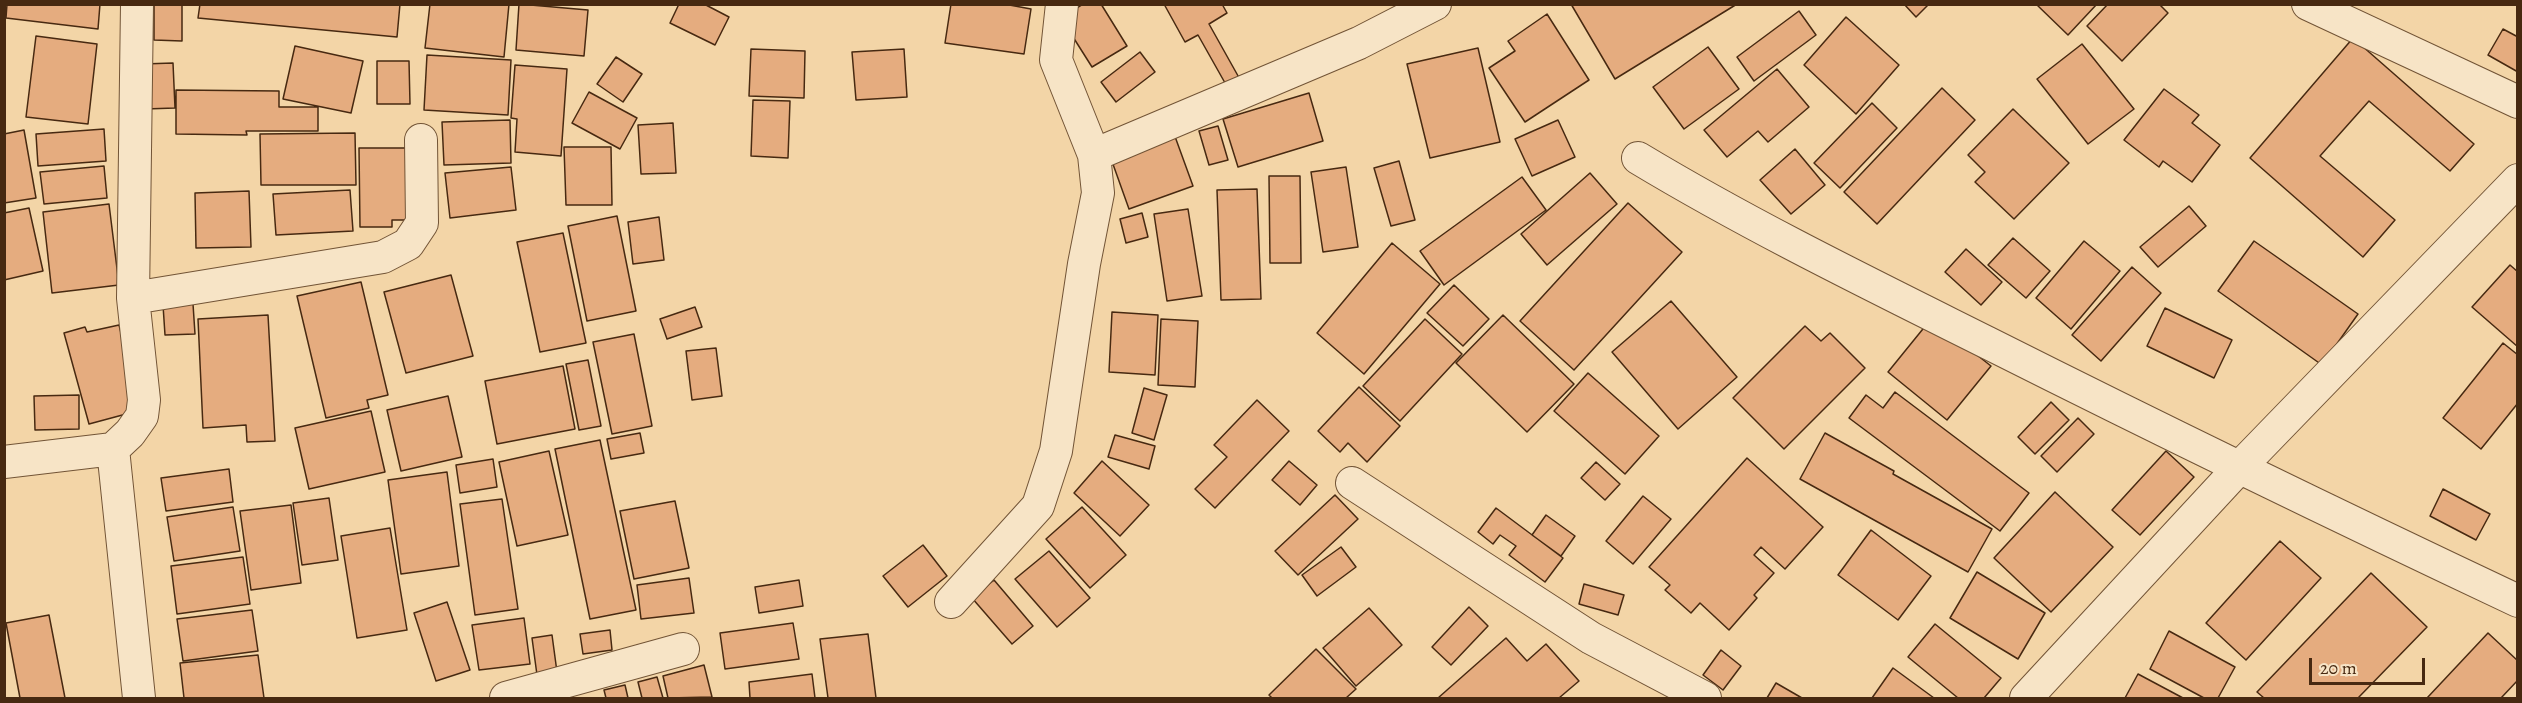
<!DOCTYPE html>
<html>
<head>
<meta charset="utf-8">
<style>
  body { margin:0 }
  #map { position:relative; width:2522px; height:703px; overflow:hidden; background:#f3d5a7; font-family:Alegreya,serif }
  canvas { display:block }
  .frame { position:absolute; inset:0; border:6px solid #472911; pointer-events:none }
  .scale { position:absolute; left:2309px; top:658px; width:116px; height:27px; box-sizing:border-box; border:3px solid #472911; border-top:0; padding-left:8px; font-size:18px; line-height:21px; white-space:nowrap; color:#472911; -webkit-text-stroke:4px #f7e4c6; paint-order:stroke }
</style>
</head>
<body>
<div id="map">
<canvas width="2522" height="703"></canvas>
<div class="frame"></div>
<div class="scale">20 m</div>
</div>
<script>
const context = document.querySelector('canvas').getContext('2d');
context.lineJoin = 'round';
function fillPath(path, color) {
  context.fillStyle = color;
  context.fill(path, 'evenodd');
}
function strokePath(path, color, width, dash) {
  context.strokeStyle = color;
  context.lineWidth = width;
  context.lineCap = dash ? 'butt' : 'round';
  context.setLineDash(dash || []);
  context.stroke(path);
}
const building = new Path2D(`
  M7 4H100L98 29 6 18Z
  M154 4H182V41L154 40Z
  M200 4H400L397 37 198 18Z
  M430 4H509L504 57 425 48Z
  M519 4 588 10 584 56 516 50Z
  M679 4H704L729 17 715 45 670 23Z
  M951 4H1004L1031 9 1024 54 945 43Z
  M1083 4H1101L1127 46 1092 67 1061 18Z
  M1164 4H1222L1227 13 1209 24 1242 83 1229 90 1198 35 1185 42Z
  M1571 4H1737L1615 79Z
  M1904 4H1929L1916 17Z
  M2036 4H2097L2068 35Z
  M2108 4H2159L2168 13 2122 61 2087 26Z
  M1799 11 1816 35 1754 81 1737 57Z
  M1547 14 1589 80 1525 122 1489 68 1515 51 1508 41Z
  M1846 17 1899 65 1856 114 1804 65Z
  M2503 29 2518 37V72L2488 55Z
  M36 36 97 44 88 124 26 117Z
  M2353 38 2474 144 2450 171 2369 101 2320 156 2395 220 2363 257 2250 158Z
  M2082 44 2134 109 2088 144 2037 79Z
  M295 46 363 61 351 113 283 99Z
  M1708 47 1739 89 1684 129 1653 87Z
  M1478 48 1500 142 1430 158 1407 64Z
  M751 49 805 51 804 98 749 96Z
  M904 49 907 97 856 100 852 52Z
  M1140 52 1155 72 1116 102 1101 82Z
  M427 55 511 60 508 115 424 110Z
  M616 57 642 74 623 102 597 84Z
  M377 61H409L410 104H377Z
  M173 63 175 108 145 109 143 64Z
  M515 65 567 69 561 156 515 152 517 119 511 118Z
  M1777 69 1809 107 1768 142 1758 131 1727 157 1704 130Z
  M1942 88 1975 120 1877 224 1844 192Z
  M2164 89 2199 115 2192 123 2220 145 2192 182 2163 161 2159 167 2124 140Z
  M176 90 279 91V107H318V131H246L247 135 176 134Z
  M589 92 637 118 620 149 572 123Z
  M1309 93 1323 141 1238 167 1223 119Z
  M753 100 790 101 788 158 751 156Z
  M1872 103 1897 128 1840 188 1814 163Z
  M2013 109 2069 163 2014 219 1975 182 1985 172 1968 155Z
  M510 120 511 163 444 165 442 122Z
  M1558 120 1575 157 1532 176 1515 139Z
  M673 123 676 173 641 174 638 125Z
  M1218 126 1228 160 1209 165 1199 131Z
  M104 129 106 161 38 166 36 134Z
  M24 130 36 198 4 203V134Z
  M1173 131 1193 186 1129 209 1109 153Z
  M355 133 356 185H261L260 134Z
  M564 147H611L612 205H566Z
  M359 148H412V220H392V227H360Z
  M1795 149 1825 185 1791 214 1760 180Z
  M1399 161 1415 220 1391 226 1374 168Z
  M104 166 107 198 44 204 40 172Z
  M511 167 516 210 450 218 445 173Z
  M1346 167 1358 247 1323 252 1311 172Z
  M1590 173 1617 204 1547 265 1521 234Z
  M1269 176H1300L1301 263H1270Z
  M1522 177 1546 210 1444 285 1420 251Z
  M1257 189 1261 299 1221 300 1217 190Z
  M350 190 353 231 276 235 273 194Z
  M249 191 251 247 196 248 195 193Z
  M1628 203 1682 252 1574 370 1520 321Z
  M109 204 119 285 52 293 43 212Z
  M2189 206 2206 226 2158 267 2140 247Z
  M29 208 43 271 4 280V213Z
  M1188 209 1202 296 1167 301 1154 214Z
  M1142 213 1148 237 1126 243 1120 219Z
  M617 216 636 311 587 321 568 226Z
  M659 217 664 260 633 264 628 222Z
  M563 233 586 343 540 352 517 242Z
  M2013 238 2050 271 2026 298 1988 265Z
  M2084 241 2120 271 2071 329 2036 298Z
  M2254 241 2358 314 2322 365 2218 291Z
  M1392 243 1440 284 1364 374 1317 333Z
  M1966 249 2002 282 1981 305 1945 272Z
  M2510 265 2518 272V347L2472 307Z
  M2132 267 2161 293 2101 361 2072 335Z
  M451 275 473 356 406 373 384 292Z
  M361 282 388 395 367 400 369 408 326 418 297 296Z
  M1454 285 1489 319 1463 346 1427 313Z
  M1671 301 1737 377 1678 429 1612 352Z
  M193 304 195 334 165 335 163 305Z
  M695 307 702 327 667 339 660 319Z
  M2165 308 2232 340 2214 378 2147 346Z
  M1112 312 1158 315 1155 375 1109 372Z
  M268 315 275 441 247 442 246 425 203 428 198 319Z
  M1503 315 1574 384 1527 432 1456 363Z
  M1161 319 1198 321 1195 387 1158 385Z
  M1425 319 1462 354 1400 421 1363 386Z
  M1931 319 1991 366 1947 420 1888 372Z
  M119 325 141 410 89 424 64 333 85 327 87 332Z
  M1805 326 1821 341 1830 333 1865 368 1784 449 1733 398Z
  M634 334 652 426 612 434 593 342Z
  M2503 343 2518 355V403L2481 449 2443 418Z
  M716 348 722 396 692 400 686 351Z
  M588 360 601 426 579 430 566 364Z
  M563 366 575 429 497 444 485 381Z
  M1588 373 1659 436 1625 474 1554 411Z
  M1359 387 1400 426 1367 462 1348 443 1340 452 1318 431Z
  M1144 388 1167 395 1154 440 1132 433Z
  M1895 392 2029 493 2000 531 1849 418 1866 395 1883 408Z
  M79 395V429L35 430 34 396Z
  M448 396 462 457 401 471 387 410Z
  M1257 400 1289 431 1215 508 1195 489 1227 457 1214 445Z
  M2051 402 2069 420 2035 454 2018 437Z
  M371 411 385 472 309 489 295 428Z
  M2078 418 2094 434 2057 472 2041 456Z
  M640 433 644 453 611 459 607 439Z
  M1825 433 1894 471 1893 474 1992 529 1968 572 1800 479Z
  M1115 435 1155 446 1149 469 1108 457Z
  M600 440 636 610 590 619 555 449Z
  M549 451 568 535 517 546 499 462Z
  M2166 451 2194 477 2140 535 2112 510Z
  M1747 458 1823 527 1785 569 1761 547 1754 555 1774 573 1754 595 1757 598 1729 630 1700 603 1691 613 1665 590 1670 585 1649 567Z
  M493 459 497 487 460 493 456 465Z
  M1102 461 1149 505 1120 536 1074 493Z
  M1289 461 1317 485 1300 505 1272 480Z
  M1596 462 1620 484 1605 500 1581 478Z
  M229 469 233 502 166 511 161 478Z
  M447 472 459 566 401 574 388 480Z
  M2443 489 2490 514 2476 540 2430 516Z
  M2055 492 2113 547 2051 612 1994 558Z
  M1335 495 1358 519 1298 575 1275 551Z
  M1643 496 1671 519 1633 564 1606 541Z
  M329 498 338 560 302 565 293 503Z
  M502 499 518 609 475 615 460 504Z
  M675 501 689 568 634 579 620 511Z
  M291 505 301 583 251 590 240 511Z
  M233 507 240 551 174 561 167 517Z
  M1082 507 1126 555 1090 588 1046 539Z
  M1496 508 1563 558 1545 582 1509 555 1516 546 1500 535 1493 544 1478 532Z
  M1546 515 1575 536 1561 556 1532 535Z
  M390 528 407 630 357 638 341 536Z
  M1871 530 1931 576 1898 620 1838 575Z
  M2280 541 2321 578 2246 660 2206 623Z
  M923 545 947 576 908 607 883 576Z
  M1341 547 1356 567 1317 596 1302 575Z
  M1049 551 1090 598 1057 627 1015 579Z
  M243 557 250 604 177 614 171 566Z
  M1977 572 2045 613 2018 659 1950 618Z
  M2371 573 2427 627 2358 698H2264L2257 692Z
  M689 578 694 613 641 619 637 585Z
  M799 580 803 606 759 613 755 587Z
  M994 580 1033 626 1012 644 972 598Z
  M1584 584 1624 595 1618 615 1579 604Z
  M447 602 470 670 436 681 414 613Z
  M1469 607 1488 626 1451 665 1432 647Z
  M1369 608 1402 645 1356 686 1323 648Z
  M252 610 258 651 183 661 177 619Z
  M49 615 65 698H20L6 623Z
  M524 618 530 664 479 670 472 625Z
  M793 623 799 659 725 669 720 633Z
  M1935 624 2001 678 1984 698H1958L1908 657Z
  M610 630 612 650 583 654 580 634Z
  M2169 631 2235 667 2218 698H2204L2150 669Z
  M2488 633 2518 661V680L2501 698H2427Z
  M868 634 876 698H828L820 639Z
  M552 635 557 672 537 675 532 638Z
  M1506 638 1527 661 1546 644 1579 681 1559 698H1438Z
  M1316 649 1356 689 1346 698H1272L1269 695Z
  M1721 650 1741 666 1723 690 1703 675Z
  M258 655 264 698H184L180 663Z
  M704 665 712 697 668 698 663 676Z
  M1893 668 1934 698H1872Z
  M812 674 815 698H750L749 682Z
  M2138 674 2183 698H2125Z
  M657 677 663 698H642L638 682Z
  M1776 683 1802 698H1767Z
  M625 685 628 698H606L604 690Z`);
fillPath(building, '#e5ac7f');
strokePath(building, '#472911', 1.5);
const street = new Path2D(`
  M2308 4 2518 102
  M1094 155 1359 43 1435 4
  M1638 158C1751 226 1870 284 1988 343 2163 431 2340 517 2518 601
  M133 298 383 257 408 244 422 223 421 140
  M113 449 139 698
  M4 462 113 449 130 433 142 416 144 400 133 298 137 4
  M1352 483 1591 638 1705 698
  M951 602 1038 506 1056 451 1084 264 1098 193 1094 155 1056 60 1062 4
  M506 698 683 649
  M2026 698 2238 469 2518 180`);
strokePath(street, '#725436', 34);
strokePath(street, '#f7e4c6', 32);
</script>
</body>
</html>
